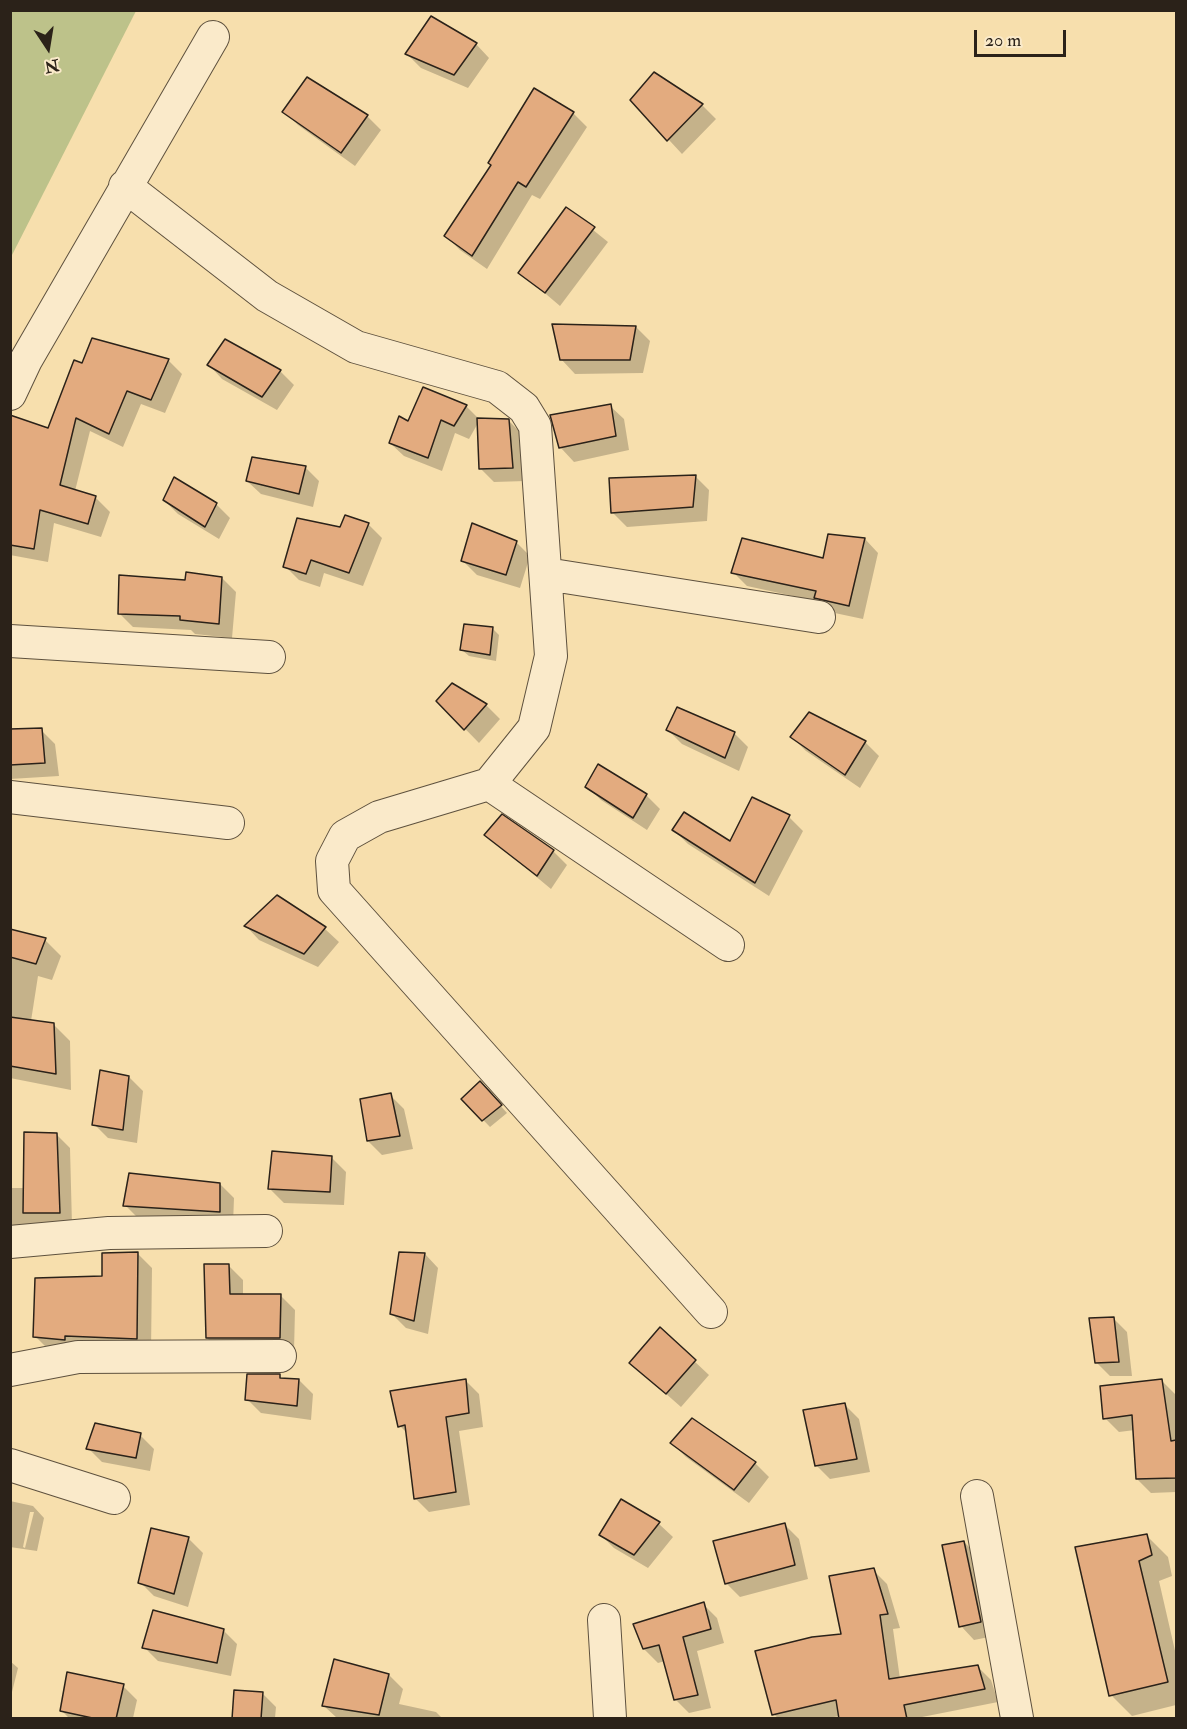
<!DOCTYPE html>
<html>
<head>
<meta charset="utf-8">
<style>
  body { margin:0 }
  #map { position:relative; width:1187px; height:1729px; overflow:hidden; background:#f7dfad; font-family:"IM FELL Double Pica",serif }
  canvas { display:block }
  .frame { position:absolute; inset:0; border:12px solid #2b2219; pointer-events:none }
  .north { position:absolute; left:18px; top:18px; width:60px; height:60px; -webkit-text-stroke:4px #faeaca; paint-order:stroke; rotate:168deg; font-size:16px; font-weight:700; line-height:24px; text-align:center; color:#2b2219 }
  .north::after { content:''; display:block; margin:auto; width:21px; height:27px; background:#2b2219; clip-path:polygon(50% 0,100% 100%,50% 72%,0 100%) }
  .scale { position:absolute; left:974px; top:30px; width:92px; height:27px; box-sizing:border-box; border:3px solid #2b2219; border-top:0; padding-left:8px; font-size:18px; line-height:21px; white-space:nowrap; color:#2b2219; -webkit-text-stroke:4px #faeaca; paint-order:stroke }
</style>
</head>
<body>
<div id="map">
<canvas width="1187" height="1729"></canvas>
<div class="frame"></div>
<div class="north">N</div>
<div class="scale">20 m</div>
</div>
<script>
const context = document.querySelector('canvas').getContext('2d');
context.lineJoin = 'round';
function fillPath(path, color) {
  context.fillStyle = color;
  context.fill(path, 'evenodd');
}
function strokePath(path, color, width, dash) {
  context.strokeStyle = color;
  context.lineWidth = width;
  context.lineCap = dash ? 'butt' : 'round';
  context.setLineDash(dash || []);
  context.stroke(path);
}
fillPath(new Path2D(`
  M11 10 136 11 11 257 10 11Z`), '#bdc28a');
fillPath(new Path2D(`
  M476 44 489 58 468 88 421 68 407 54Z
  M632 100 702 105 716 119 682 154Z
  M284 111 367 116 381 130 355 166 298 125Z
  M573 113 587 127 540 199 532 195 487 269 460 250 446 236Z
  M567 209 608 242 560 306 520 272Z
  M636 327 650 341 643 373 575 374 561 359Z
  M168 360 182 374 165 413 141 404 123 447 90 431 75 491 96 498 110 512 101 537 54 523 48 562 10 555V433L49 430 83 364Z
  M209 365 280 371 294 385 277 410 222 379Z
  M424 389 466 406 480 420H508L522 434 526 481 494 482 480 468 478 423 469 439 455 433 442 471 404 456 390 443 409 423Z
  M610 406 624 419 629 450 574 462 561 448Z
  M305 467 319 481 313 507 261 494 247 481Z
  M695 476 709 490 707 521 627 527 613 513Z
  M164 500 216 504 230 518 219 539 178 514Z
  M368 524 382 538 363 586 324 573 320 587 299 580 285 566 341 528Z
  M865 539 878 553 863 619 830 612 821 602 747 586 733 572 824 560Z
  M516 542 530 556 520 588 477 575 463 561Z
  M222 578 236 592 232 638 195 634 191 630 133 627 119 613 187 581Z
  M492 628 499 635 496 661 469 656 462 650Z
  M453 685 486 705 500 719 479 743 438 701Z
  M810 714 865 742 879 756 860 788 806 751 792 737Z
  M10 730H41L55 744 59 776 10 779Z
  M668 730 734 733 748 747 739 771 682 744Z
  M587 786 646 795 660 809 647 830 601 800Z
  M753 799 789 817 803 831 769 896 688 844 674 830 731 843Z
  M486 835 553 851 567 865 551 889Z
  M277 897 325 929 339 942 318 967 259 940 246 926Z
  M10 931 45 940 61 956 52 980 38 976 31 1021 53 1024 70 1041 71 1090 10 1078Z
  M129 1077 143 1091 137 1143 108 1138 94 1124Z
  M480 1083 507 1113 490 1127 463 1099Z
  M390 1095 404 1109 413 1149 382 1155 368 1141Z
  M57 1135 70 1148 72 1225H10V1188H25Z
  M332 1158 346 1172 344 1205 284 1203 270 1189Z
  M220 1184 234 1198 233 1225 139 1219 125 1205Z
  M138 1254 152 1268 151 1352 49 1350 35 1336 103 1277Z
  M425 1254 438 1268 428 1334 406 1328 392 1314Z
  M229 1266 243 1280V1296H281L295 1310 294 1351 221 1352 207 1338Z
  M1113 1318 1127 1332 1132 1376H1110L1096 1362Z
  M660 1329 709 1375 681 1407 631 1363Z
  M279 1376 284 1380H299L313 1394 311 1420 261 1413 247 1399Z
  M465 1380 479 1394 483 1427 459 1431 470 1505 429 1512 415 1498 407 1433 400 1426Z
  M1162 1381 1176 1395V1492L1151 1493 1137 1479 1135 1430 1119 1432 1105 1418Z
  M845 1405 859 1419 870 1472 830 1479 816 1465Z
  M693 1420 755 1463 769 1477 749 1503 686 1457 672 1443Z
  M140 1435 154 1449 150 1471 102 1462 88 1448Z
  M10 1501 33 1506 44 1518 37 1551 10 1547ZM30 1512H34L25 1548 23 1547Z
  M621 1501 659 1524 673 1537 648 1568 614 1548 600 1534Z
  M785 1525 799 1539 808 1579 740 1597 726 1583Z
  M153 1530 189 1539 203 1553 188 1607 154 1596 140 1582Z
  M1147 1536 1168 1557 1172 1576 1159 1581 1176 1655V1705L1132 1716 1111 1695 1077 1548Z
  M964 1542 978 1556 994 1636 974 1640 961 1626Z
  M873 1570 887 1584 900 1628 893 1629 900 1679 977 1666 991 1680 998 1702 917 1718H840V1716L828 1718H778L773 1714 843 1635Z
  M703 1604 717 1618 724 1643 697 1651 711 1708 689 1713 675 1699 665 1661 658 1663 644 1649Z
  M223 1630 237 1644 231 1676 158 1661 144 1647Z
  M10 1661 18 1668 10 1700Z
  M389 1675 403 1689 399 1704 436 1712 442 1718H337L324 1706Z
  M123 1686 137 1700 133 1718H69L62 1711Z
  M262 1693 276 1707 275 1718H233Z`), '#0003');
const building = new Path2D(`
  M431 16 477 43 454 75 405 54Z
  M654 72 703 104 667 141 630 100Z
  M307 77 368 115 341 153 282 112Z
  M534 88 574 112 526 187 518 182 472 256 444 236 491 165 488 163Z
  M566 207 595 227 545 293 518 273Z
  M552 324 636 326 630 360H560Z
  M92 338 169 359 151 400 127 391 109 434 76 418 60 485 96 496 88 524 40 510 34 549 10 545V415L48 428 74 360 82 363Z
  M225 339 281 370 262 397 207 365Z
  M423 387 467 405 454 426 441 420 428 458 389 443 399 416 408 421Z
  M611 404 616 436 559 448 550 415Z
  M477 418 509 419 513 468 479 469Z
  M252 457 306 466 299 494 246 481Z
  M696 475 693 507 611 513 609 478Z
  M174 477 217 503 205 527 163 500Z
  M345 515 369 523 349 573 311 560 306 574 283 567 297 518 340 527Z
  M472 523 517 541 506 575 461 561Z
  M828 534 865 538 849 606 814 598 816 591 731 573 742 538 823 558Z
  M186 572 222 577 219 624 180 620V616L118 614 119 575 185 580Z
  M464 624 493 627 490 655 460 650Z
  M452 683 487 704 464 730 436 701Z
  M677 707 735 732 725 758 666 730Z
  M809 712 866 741 845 775 790 737Z
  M42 728 45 763 10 765V729Z
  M598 764 647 794 633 818 585 787Z
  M752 797 790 815 755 883 672 830 684 812 730 841Z
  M502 814 554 850 537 876 484 835Z
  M277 895 326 927 304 954 244 926Z
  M10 929 46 938 36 964 10 957Z
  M10 1017 54 1023 56 1074 10 1066Z
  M100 1070 129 1076 123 1130 92 1125Z
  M480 1081 502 1105 482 1121 461 1099Z
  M391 1093 400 1136 367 1141 360 1099Z
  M24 1132 57 1133 60 1213H23Z
  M272 1151 332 1156 330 1192 268 1189Z
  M129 1173 220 1183V1212L123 1206Z
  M138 1252 137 1339 65 1336V1340L33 1337 35 1278 102 1276V1253Z
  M399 1252 425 1253 414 1321 390 1314Z
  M204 1264H229L230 1294H281L280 1338H206Z
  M1114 1317 1119 1362 1095 1363 1089 1318Z
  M660 1327 696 1360 666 1394 629 1363Z
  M247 1374H280V1378L299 1379 297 1406 245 1400Z
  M466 1379 469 1413 446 1417 456 1492 414 1499 405 1425 398 1427 390 1391Z
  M1162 1379 1171 1441 1176 1440V1478L1136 1479 1132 1415 1103 1419 1100 1386Z
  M845 1403 857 1459 815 1466 803 1410Z
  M692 1418 756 1462 734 1490 670 1443Z
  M95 1423 141 1433 136 1458 86 1449Z
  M621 1499 660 1522 634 1555 599 1535Z
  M785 1523 795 1565 725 1584 713 1541Z
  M151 1528 189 1537 174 1594 138 1583Z
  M1147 1534 1152 1555 1139 1561 1168 1682 1109 1696 1075 1547Z
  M964 1541 981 1622 959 1627 942 1545Z
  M874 1568 888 1614 880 1615 889 1679 978 1665 985 1689 904 1705 907 1719H839L836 1700 772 1715 755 1651 812 1637 841 1634 829 1576Z
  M704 1602 711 1629 683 1637 698 1695 674 1700 659 1645 643 1649 633 1624Z
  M153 1610 224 1629 217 1663 142 1648Z
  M334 1659 389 1674 379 1715 322 1706Z
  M67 1672 124 1684 116 1719H97L60 1711Z
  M234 1690 263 1692 261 1719H232Z`);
fillPath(building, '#e3ab7f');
strokePath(building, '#2b2219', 1.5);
const minor = new Path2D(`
  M125 186 267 296 356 347 497 387 524 408 535 426 551 656 534 728 489 784 379 817 345 836 332 861 334 890 711 1312
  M10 394 26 360 213 37
  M546 574 819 617
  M10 641 269 657
  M489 784 728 945
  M10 797 228 823
  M10 1242 109 1233 266 1231
  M10 1370 78 1357 280 1356
  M10 1465 114 1498
  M977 1496 1017 1718
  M604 1620 610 1718`);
strokePath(minor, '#5e513e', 34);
strokePath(minor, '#faeaca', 32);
</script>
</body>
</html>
